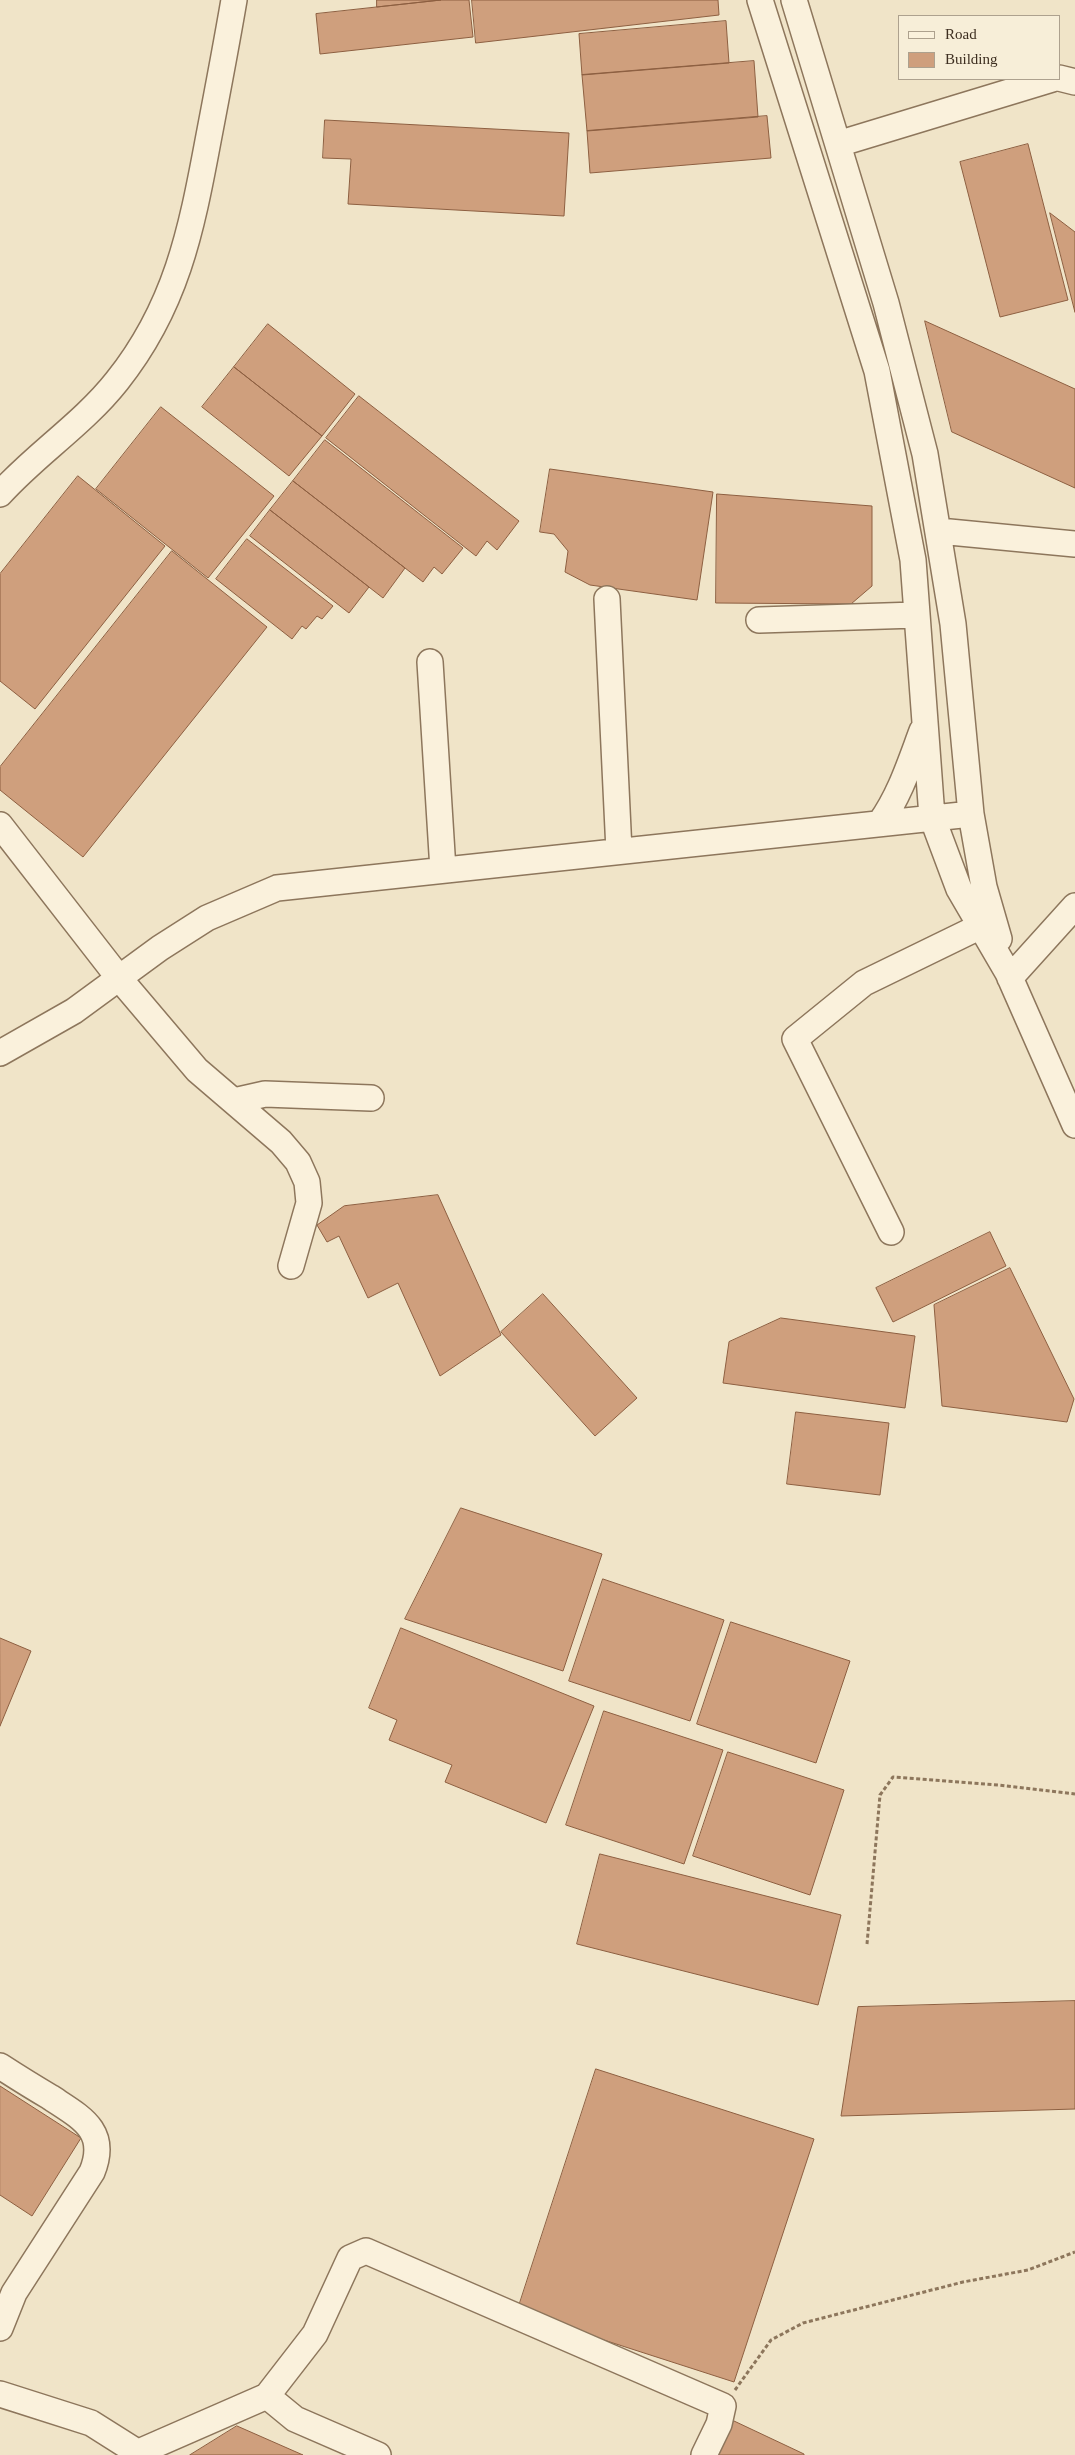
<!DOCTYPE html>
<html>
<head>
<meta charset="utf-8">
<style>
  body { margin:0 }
  #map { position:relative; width:1075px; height:2455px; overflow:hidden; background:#f0e4c8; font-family:Georgia,serif }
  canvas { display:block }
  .legend { position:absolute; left:898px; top:15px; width:162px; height:65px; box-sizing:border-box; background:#f7eed8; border:1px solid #ada18e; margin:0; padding:6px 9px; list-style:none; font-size:15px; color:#3d2e20 }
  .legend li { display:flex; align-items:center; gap:10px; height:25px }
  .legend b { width:25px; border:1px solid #ada18e }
</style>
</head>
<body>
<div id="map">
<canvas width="1075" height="2455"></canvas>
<ul class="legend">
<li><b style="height:6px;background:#faf1dc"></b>Road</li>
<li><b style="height:14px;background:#cf9f7d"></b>Building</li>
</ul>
</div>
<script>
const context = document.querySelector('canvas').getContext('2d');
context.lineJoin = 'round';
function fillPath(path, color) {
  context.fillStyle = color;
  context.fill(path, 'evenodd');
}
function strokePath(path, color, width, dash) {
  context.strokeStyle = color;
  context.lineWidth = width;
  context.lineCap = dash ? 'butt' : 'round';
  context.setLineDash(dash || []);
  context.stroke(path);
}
const building = new Path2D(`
  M377 0H441L377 7Z
  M441 0H469L473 37 320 54 316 14Z
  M472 0H718L719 15 476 43Z
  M726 21 729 63 582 75 579 34Z
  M754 61 758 117 587 131 582 75Z
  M767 116 771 158 590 173 587 131Z
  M325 120 569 133 564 216 348 204 351 159 323 158Z
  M1028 144 1068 300 1000 317 960 162Z
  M1050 213 1075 232V312Z
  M925 321 1075 389V488L952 432Z
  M268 324 355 394 322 436 234 367Z
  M234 367 322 436 289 476 202 407Z
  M359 396 519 521 497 550 487 541 476 556 326 438Z
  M161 407 274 496 208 578 96 489Z
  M325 440 463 548 442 574 434 567 423 582 293 481Z
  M550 469 713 492 697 600 590 585 565 572 568 551 554 534 540 532Z
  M78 476 165 546 35 709 0 681V574Z
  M293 481 405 568 383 598 270 510Z
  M717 494 872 506V586L851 604 716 603Z
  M270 510 369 587 349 613 250 536Z
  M247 539 333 606 322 619 317 616 306 629 302 626 292 639 216 579Z
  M172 551 267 627 83 857 0 790V767Z
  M438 1195 501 1335 440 1376 398 1283 368 1298 339 1236 327 1242 317 1225 344 1206Z
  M990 1232 1006 1266 893 1322 876 1288Z
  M1010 1268 1074 1399 1067 1422 942 1406 934 1305Z
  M543 1294 637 1398 595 1436 501 1332Z
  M781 1318 915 1336 905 1408 723 1383 729 1342Z
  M796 1412 889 1423 880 1495 787 1484Z
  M461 1508 602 1554 563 1671 405 1619Z
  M603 1579 724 1620 690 1721 569 1681Z
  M731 1622 850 1661 816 1763 697 1724Z
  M401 1628 594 1706 546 1823 445 1782 452 1765 389 1740 397 1720 369 1708Z
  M0 1638 31 1651 0 1726Z
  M604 1711 723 1750 684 1864 566 1825Z
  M728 1752 844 1790 810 1895 693 1856Z
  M600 1854 841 1915 818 2005 577 1944Z
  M1075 2001V2109L841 2116 858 2007Z
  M596 2069 814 2139 734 2382 517 2312Z
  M0 2086 81 2138 32 2216 0 2195Z
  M734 2421 804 2454V2455H718Z
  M237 2426 303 2455H190Z`);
fillPath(building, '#cf9f7d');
strokePath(building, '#8d5f41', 1);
const minor = new Path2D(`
  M760 0 877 371 913 560 932 817 959 889 1008 973 1075 1125
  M794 0 886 303 925 454 953 624 971 814 984 887 999 939
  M1059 78 1075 82
  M838 144 1052 79
  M0 494C36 454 83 424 117 381 176 307 191 232 208 141 217 94 226 47 234 0
  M939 531 1075 544
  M607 599 619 851
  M759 620 916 615
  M430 662 443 870
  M880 823C900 795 910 763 922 731
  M0 825 119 978 197 1070 281 1142 298 1162 307 1182 309 1203 291 1266
  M1010 978 1075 906
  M0 1053 74 1011 160 948 207 918 277 888 971 814
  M234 1101 265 1094 371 1098
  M891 1232 795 1039 864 983 981 926
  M0 2066C17 2077 33 2087 50 2097 80 2117 109 2130 92 2172L14 2293 0 2328
  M0 2394 91 2423 137 2452
  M267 2396 295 2419 378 2455
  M132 2455 267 2396 315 2334 350 2258 366 2251 723 2406 719 2424 704 2455`);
strokePath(minor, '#8d765c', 28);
strokePath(new Path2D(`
  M867 1944 880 1795 893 1777 998 1785 1075 1794
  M735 2390 771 2340 803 2323 963 2282 1028 2270 1075 2252`), '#8d765c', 3, [4, 2.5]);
strokePath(minor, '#faf1dc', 25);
</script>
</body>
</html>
